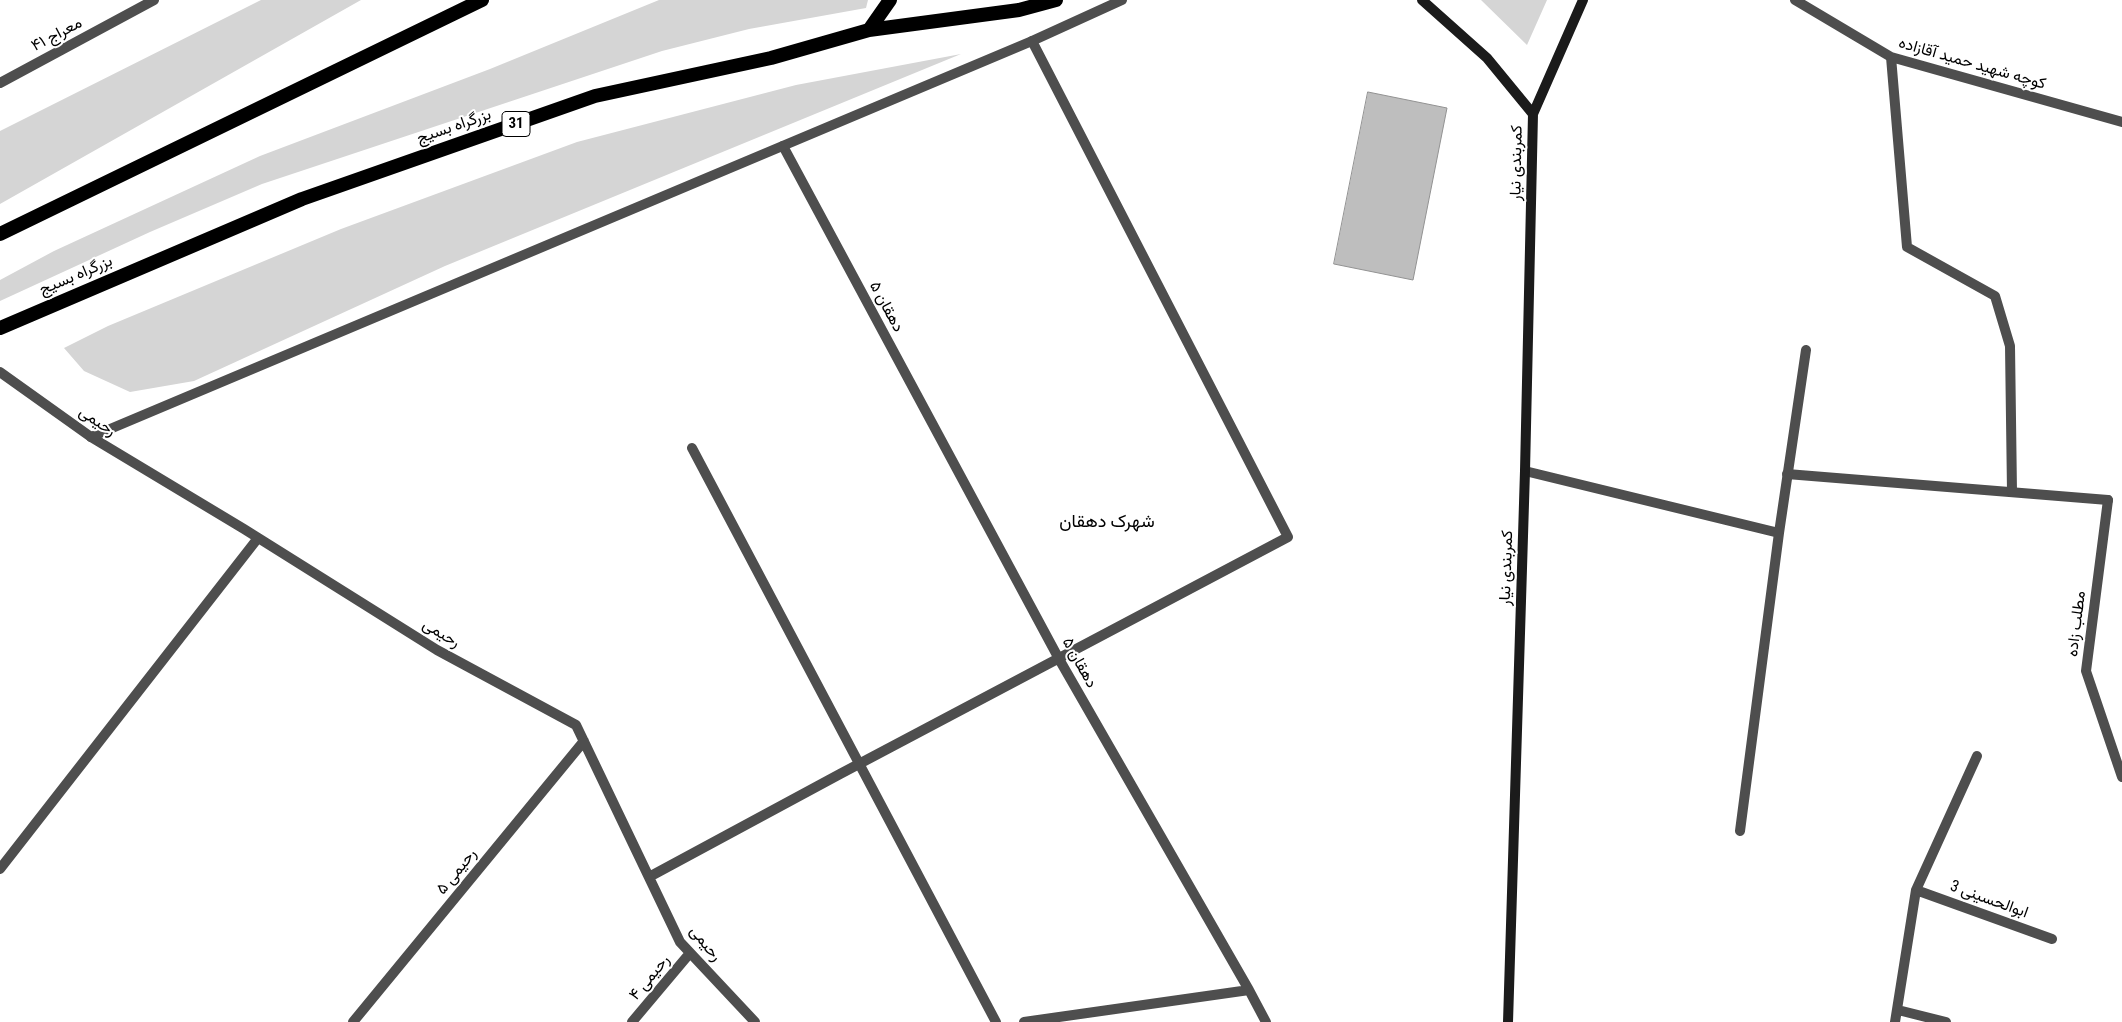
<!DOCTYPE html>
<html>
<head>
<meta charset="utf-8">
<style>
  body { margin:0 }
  canvas { display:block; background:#fff }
</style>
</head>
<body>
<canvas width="2122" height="1022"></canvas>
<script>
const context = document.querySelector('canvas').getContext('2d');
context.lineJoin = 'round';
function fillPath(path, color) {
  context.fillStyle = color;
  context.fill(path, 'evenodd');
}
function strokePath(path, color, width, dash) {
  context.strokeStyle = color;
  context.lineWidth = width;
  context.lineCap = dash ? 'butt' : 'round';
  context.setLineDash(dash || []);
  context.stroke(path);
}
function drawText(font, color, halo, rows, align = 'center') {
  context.font = font + ' "Roboto Condensed",Vazirmatn,sans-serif';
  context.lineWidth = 4;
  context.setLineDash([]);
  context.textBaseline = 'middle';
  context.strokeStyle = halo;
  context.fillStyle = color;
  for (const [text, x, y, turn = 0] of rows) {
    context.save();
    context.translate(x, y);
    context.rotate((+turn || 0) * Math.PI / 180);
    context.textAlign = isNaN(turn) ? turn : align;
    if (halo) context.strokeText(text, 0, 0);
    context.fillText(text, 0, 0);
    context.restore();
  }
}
fillPath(new Path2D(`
  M261 0H361L0 204V131Z
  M659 0H868L866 8 749 29 662 51 262 184 150 232 0 301V280L54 251 260 156 490 69Z
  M1481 0H1547L1527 45Z
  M961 54 445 266 194 381 130 392 84 371 64 348 108 326 341 229 577 142 796 85Z`), '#d5d5d5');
const building = new Path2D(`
  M1368 92 1447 108 1413 280 1334 264Z`);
fillPath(building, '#bebebe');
strokePath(building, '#929292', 1);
strokePath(new Path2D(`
  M1787 474 2108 500`), '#4e4e4e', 10);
strokePath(new Path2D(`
  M1795 0 1891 57 2122 122
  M1891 57 1907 247 1995 296 2010 346 2012 492
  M0 83 154 0
  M783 146 1059 659 1249 990 1024 1022
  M0 372 91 437 244 529 437 650 576 725 680 942 755 1022
  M692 448 996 1022
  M1525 471 1779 533
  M2108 500 2086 671 2122 777
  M1740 831 1779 533 1806 350
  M0 869 258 538
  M649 877 840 774 1288 537 1032 41
  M1916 890 2052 939
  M1249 990 1266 1022
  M1898 1010 1946 1022
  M353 1022 584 741
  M632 1022 690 953
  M1895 1022 1916 890 1977 756`), '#4e4e4e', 10);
strokePath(new Path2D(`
  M91 437 1032 41 1122 0`), '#4e4e4e', 10);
strokePath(new Path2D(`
  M1422 0 1487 58 1533 114
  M1508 1022 1525 471 1533 114 1583 0`), '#1b1b1b', 10);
strokePath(new Path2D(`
  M869 30 890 0
  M0 234 482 0
  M0 328 302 199 595 96 771 58 869 30 1019 10 1056 0`), '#000', 14);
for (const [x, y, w] of [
  [516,124,28]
]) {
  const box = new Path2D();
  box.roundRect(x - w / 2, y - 12.5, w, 25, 4);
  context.fillStyle = '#fff';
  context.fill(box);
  strokePath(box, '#000', 1);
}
drawText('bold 15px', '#000', null, [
  ["31",516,124]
]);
drawText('16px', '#000', '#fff', [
  ["معراج ۴۱",57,35,-28],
  ["کوچه شهید حمید آقازاده",1972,64,16],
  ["بزرگراه بسیج",454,127,-19],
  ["کمربندی نیار",1517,163,-89],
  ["بزرگراه بسیج",76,276,-23],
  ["دهقان ۵",886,307,62],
  ["رحیمی",97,422,34],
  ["کمربندی نیار",1507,568,-88],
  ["مطلب زاده",2077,624,-83],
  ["رحیمی",441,634,31],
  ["دهقان ۵",1079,663,61],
  ["رحیمی ۵",457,872,-51],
  ["ابوالحسینی 3",1989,900,20],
  ["رحیمی",705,944,51],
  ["رحیمی ۴",650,978,-50]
]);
drawText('18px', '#000', '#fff', [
  ["شهرک دهقان",1107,522]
]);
</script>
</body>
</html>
